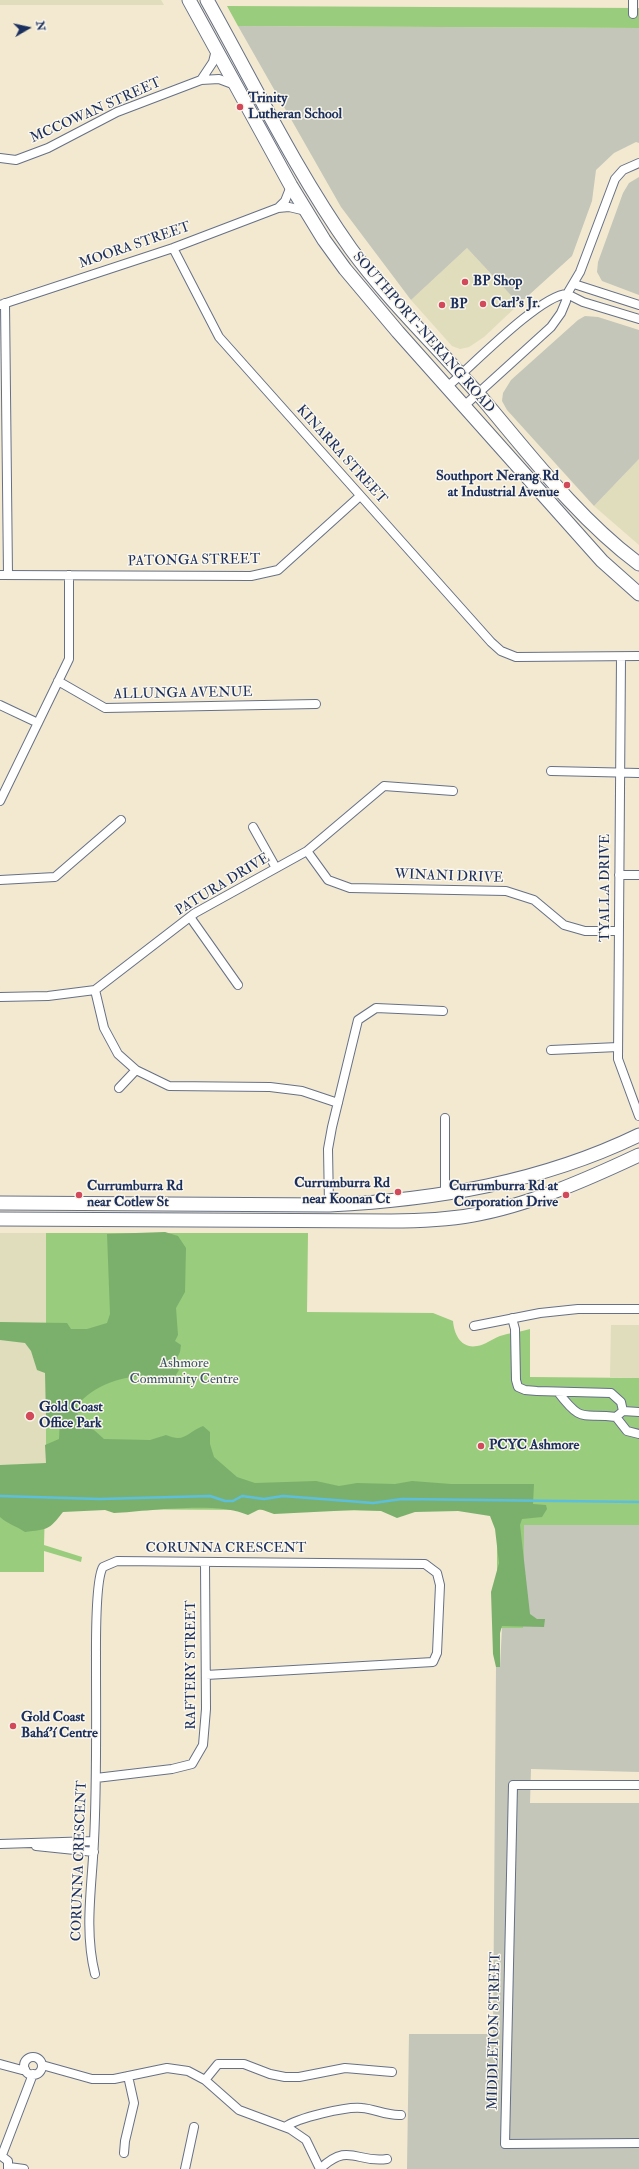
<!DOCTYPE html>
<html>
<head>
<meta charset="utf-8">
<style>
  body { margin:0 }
  #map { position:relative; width:639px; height:2169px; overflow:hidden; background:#f2e9d0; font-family:"IM FELL Double Pica",serif }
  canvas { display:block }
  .north { position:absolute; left:8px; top:8px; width:40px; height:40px; -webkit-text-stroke:3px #fbf7ec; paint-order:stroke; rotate:81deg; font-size:11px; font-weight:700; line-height:16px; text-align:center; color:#1b2f5e }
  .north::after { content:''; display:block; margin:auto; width:14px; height:18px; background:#1b2f5e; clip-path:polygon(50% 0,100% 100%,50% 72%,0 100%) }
</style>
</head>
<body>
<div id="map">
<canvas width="639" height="2169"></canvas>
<div class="north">N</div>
</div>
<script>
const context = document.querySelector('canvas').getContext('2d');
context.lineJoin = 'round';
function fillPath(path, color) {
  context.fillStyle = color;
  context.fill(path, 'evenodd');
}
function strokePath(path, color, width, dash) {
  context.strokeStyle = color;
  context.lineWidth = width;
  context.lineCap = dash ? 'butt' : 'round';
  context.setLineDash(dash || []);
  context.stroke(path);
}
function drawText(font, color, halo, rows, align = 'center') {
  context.font = font + ' "IM FELL Double Pica",serif';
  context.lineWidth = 3;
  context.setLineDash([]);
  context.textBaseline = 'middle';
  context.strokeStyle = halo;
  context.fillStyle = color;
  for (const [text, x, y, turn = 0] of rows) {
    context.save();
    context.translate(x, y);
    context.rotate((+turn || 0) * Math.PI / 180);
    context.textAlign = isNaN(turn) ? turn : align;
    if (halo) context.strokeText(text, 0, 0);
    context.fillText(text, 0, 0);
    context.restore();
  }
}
fillPath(new Path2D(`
  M0 0H161L164 5H0Z
  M467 248 519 304 484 337 469 347 460 349 452 346 411 300Z
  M639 459V545L594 506Z
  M0 1233H46V1482H0Z
  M611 1325H639V1378L610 1377Z`), '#dfddbb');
fillPath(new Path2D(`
  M238 26 639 28V143L636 142 614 153 596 170 592 201 572 256 519 304 467 248 411 300 341 207Z
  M639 177V295L602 281 597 272 598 262 623 193 629 183Z
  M585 316 598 317 639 330V459L594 506 507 410 502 401 503 393 511 380 578 320Z
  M523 1525H639V1772L531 1769 530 1803H639V2169H407L409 2034H493L496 1667H500L502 1628H523Z`), '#c3c6b9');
fillPath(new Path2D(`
  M227 6 639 8V28L238 26Z
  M46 1233H308L307 1312 433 1313 453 1321C454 1334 461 1349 477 1346 485 1345 492 1339 500 1336 509 1333 520 1332 530 1329V1377L639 1378V1525H524L523 1628H497V1511L45 1509 44 1545 82 1557 81 1562 44 1551V1572H0V1482H46Z`), '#99cc7c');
fillPath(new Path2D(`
  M165 1232 178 1236 186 1248 185 1292 176 1308 178 1335 175 1341 181 1345 180 1352 174 1364 179 1370 174 1378C142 1371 98 1379 77 1406L78 1418 84 1427 94 1430 104 1439 150 1440 166 1435C185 1443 186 1433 203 1426L210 1432V1444L214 1457 237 1477 255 1483 316 1481 339 1486 357 1483 395 1484 412 1481 451 1484H534L533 1504 546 1505 547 1509 542 1517 522 1519 520 1525 530 1614 537 1619H545L544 1627 502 1626 500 1633V1667H496L493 1654 491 1592 499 1563 495 1529 490 1516 458 1511 415 1512 397 1518 381 1511 354 1510 274 1514 260 1509 248 1515C217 1501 149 1511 114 1513L105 1510 63 1512C48 1531 48 1529 25 1532 16 1526 8 1524 0 1517V1465L46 1463 45 1445 59 1439 60 1419 46 1418 45 1373 37 1370 31 1351 25 1343 0 1340V1322L67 1323 71 1329H87L107 1323 110 1314 107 1234Z`), '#7ab06c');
strokePath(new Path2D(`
  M0 1496 100 1499 210 1496 225 1501H233L242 1496 264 1499 283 1496 373 1503 402 1499 639 1502`), '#5ebfdc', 2.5);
const minor = new Path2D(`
  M633 0V14
  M201 80 213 62 216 50
  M0 158 16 160 48 148 117 112 201 80 219 79 235 85
  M278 208 285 201 291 186
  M173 248 219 337 491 642 501 651 516 657 639 656
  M574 284 639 305
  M567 294 583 302 639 319
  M5 303 8 575
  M0 305 173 248 278 208 289 207 306 211
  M447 387C471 367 540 295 567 294
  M464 406 551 327 561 313 566 301 567 294 580 272 615 179 623 170 639 163
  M0 575 251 576 278 570 360 496
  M621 657 618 1059 639 1116
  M58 681 105 708 316 704
  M0 705 38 723
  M551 771 639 773
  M0 801 69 659V575
  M253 827 276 868
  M307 851 328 880 350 888 506 891 534 900 564 925 585 931H619
  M619 875H639
  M0 880 55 877 121 820
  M190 917 238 985
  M95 990 104 1028 118 1054 136 1070 169 1086 270 1087 302 1091 338 1103
  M0 997 48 996 95 990 195 913 307 851 384 786 453 791
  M551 1050 618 1047
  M119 1088 136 1070
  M445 1194V1118
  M329 1205 328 1149 332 1127 358 1020 376 1008 443 1011
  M512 1318 515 1329 516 1380 518 1387 525 1390 537 1391 611 1393 621 1402 623 1411
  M474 1326 540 1313 578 1309H639
  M558 1392C583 1425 582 1412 616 1417
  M639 1412 623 1411 616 1417 627 1431 639 1434
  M96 1778 172 1769 192 1764 203 1745 206 1709 205 1563
  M639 1785H513L505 2144 639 2143
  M0 1844 94 1841
  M36 1846 94 1852
  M95 1974C84 1930 92 1886 94 1841 97 1782 96 1722 96 1663 96 1645 95 1580 103 1567L117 1561 425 1564 437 1573 440 1585 437 1653 433 1662 206 1675
  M24 2066a9 9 0 1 1 18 0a9 9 0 1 1-18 0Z
  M0 2064 22 2070 25 2069
  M42 2065 92 2079H114L167 2068 188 2071 205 2080 239 2110 290 2129 306 2140 320 2169
  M205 2080 218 2064H244L270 2074 285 2077H299L345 2068 392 2072
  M285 2127C297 2118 347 2106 362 2108 375 2109 387 2116 401 2115
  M124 2153 125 2141 134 2103 128 2076
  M0 2155 8 2161V2169
  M2 2155 33 2074
  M9 2167 24 2169
  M185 2169 194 2127
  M320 2169C349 2141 357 2164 387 2159`);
const primary = new Path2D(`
  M189 0 291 186 324 240 345 269 398 332 602 561 639 594
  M207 0C254 84 296 171 351 249 391 304 442 351 486 403 533 459 580 520 639 564
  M0 1203 329 1205C436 1200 542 1182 639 1135
  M0 1219 391 1221C418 1221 445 1220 473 1215 527 1206 590 1178 639 1155`);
strokePath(minor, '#667086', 10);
strokePath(primary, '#667086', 15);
strokePath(minor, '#fff', 8);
strokePath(primary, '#fff', 13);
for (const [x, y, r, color] of [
  [240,107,4,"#d1495b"],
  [465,282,4,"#d1495b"],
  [483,304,4,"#d1495b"],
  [442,305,4,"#d1495b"],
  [567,485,4,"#d1495b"],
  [398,1192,4,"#d1495b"],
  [79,1195,4,"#d1495b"],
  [566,1195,4,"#d1495b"],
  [30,1416,5,"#d1495b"],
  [481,1446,4,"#d1495b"],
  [13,1726,4,"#d1495b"]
]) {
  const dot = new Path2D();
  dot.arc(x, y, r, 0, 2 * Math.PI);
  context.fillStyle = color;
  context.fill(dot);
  strokePath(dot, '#fbf7ec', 1.5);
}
drawText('bold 14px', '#1b2f5e', '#fbf7ec', [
  ["Trinity",248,99],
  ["Lutheran School",248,115],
  ["BP Shop",473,282],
  ["Carl's Jr.",491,304],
  ["BP",450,305],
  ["Southport Nerang Rd",559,477,"right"],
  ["at Industrial Avenue",559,493,"right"],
  ["Currumburra Rd",390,1184,"right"],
  ["near Koonan Ct",390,1200,"right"],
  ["Currumburra Rd",87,1187],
  ["near Cotlew St",87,1203],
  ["Currumburra Rd at",558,1187,"right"],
  ["Corporation Drive",558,1203,"right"],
  ["Gold Coast",39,1408],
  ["Office Park",39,1424],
  ["PCYC Ashmore",489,1446],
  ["Gold Coast",21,1718],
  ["Bahá'í Centre",21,1734]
], 'left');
drawText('14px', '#1b2f5e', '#fbf7ec', [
  ["MCCOWAN STREET",96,111,-24],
  ["MOORA STREET",135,246,-19],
  ["SOUTHPORT-NERANG ROAD",423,333,49],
  ["KINARRA STREET",341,455,48],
  ["PATONGA STREET",194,561,-1],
  ["ALLUNGA AVENUE",183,694,-1],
  ["WINANI DRIVE",449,877,2],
  ["PATURA DRIVE",223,885,-31],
  ["TYALLA DRIVE",606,888,-90],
  ["CORUNNA CRESCENT",226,1549],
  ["RAFTERY STREET",192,1665,-90],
  ["CORUNNA CRESCENT",80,1861,-88],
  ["MIDDLETON STREET",495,2031,-89]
]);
drawText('14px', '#3a5666', '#fbf7ec', [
  ["Ashmore",184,1364],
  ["Community Centre",184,1380]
]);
</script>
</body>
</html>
